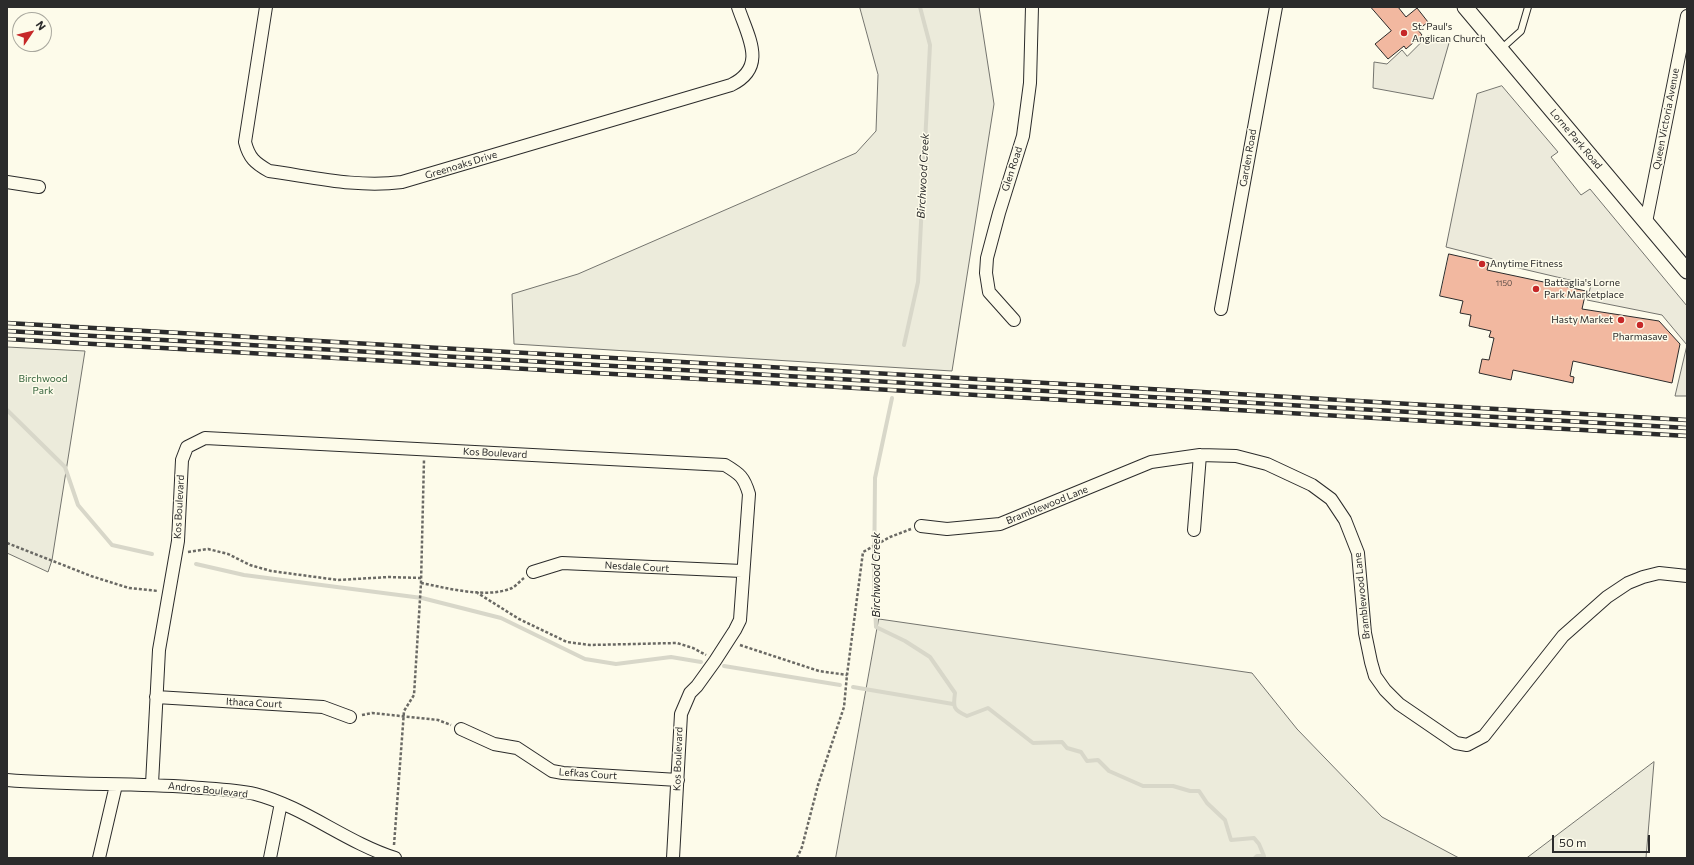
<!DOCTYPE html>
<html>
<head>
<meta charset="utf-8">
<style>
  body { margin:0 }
  #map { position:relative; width:1694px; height:865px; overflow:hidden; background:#fdfbea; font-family:Commissioner,sans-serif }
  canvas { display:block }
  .frame { position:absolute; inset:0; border:8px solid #2b2b2b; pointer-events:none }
  .north { position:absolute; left:12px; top:12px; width:40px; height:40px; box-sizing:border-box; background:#fdfbea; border:1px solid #a9a89e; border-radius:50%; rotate:55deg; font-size:11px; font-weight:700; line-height:16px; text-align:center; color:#2b2b2b }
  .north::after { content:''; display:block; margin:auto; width:14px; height:18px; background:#c62828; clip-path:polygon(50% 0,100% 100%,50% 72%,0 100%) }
  .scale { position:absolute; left:1552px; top:835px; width:98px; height:18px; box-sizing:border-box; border:2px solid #2b2b2b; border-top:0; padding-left:5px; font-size:12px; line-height:14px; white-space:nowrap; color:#2b2b2b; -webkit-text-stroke:3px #fdfbea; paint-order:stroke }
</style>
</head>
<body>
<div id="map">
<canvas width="1694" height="865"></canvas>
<div class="frame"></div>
<div class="north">N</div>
<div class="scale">50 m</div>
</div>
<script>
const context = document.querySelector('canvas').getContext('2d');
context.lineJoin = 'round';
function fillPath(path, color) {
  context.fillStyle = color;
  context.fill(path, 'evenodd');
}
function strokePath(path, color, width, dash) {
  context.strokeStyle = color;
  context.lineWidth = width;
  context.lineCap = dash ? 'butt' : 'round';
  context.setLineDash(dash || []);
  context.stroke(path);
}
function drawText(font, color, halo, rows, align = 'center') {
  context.font = font + ' Commissioner,sans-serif';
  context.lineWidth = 3;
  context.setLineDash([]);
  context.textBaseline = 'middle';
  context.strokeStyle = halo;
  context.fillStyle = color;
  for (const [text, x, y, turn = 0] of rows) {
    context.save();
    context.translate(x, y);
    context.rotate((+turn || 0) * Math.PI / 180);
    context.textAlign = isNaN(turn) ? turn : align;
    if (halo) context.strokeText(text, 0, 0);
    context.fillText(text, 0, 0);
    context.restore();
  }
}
const green = new Path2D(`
  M860 7H979L994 104 952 371 514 344 512 294 578 274 856 153 876 131 878 75Z
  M7 347 85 351 52 560 48 572 7 553Z
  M879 619 1252 673 1297 729 1382 817 1459 858H836Z
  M1654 762 1646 858H1527Z`);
fillPath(green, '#ecebdb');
strokePath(green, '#74746e', 1);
const parking = new Path2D(`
  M1428 36 1449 43 1433 99 1373 88 1374 62 1387 64 1402 50 1407 56Z
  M1502 86 1558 152 1551 157 1581 195 1590 189 1687 306V396H1675L1687 345 1662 315 1587 300 1591 285 1493 262V259L1446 247 1477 94Z`);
fillPath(parking, '#eceadb');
strokePath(parking, '#74746e', 1);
strokePath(new Path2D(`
  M904 345 918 282 930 45 920 7
  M892 398 875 478 874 586 876 627 905 641 930 657 955 693C953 707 953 710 967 716L988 708 1033 743 1062 742 1067 748 1081 752 1087 761 1098 760 1109 771 1143 786H1173L1190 791H1199L1207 803 1225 820 1231 840 1254 838 1259 844 1264 856H1257L1255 858
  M7 410 65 467 78 505 112 545 152 554
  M196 564 244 575 422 598 501 618 585 659 616 664 671 657 701 662
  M724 666 840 685
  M853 687 953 704`), '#d8d7c9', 4);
const building = new Path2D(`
  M1371 7H1398L1406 17 1417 8 1428 22 1418 30 1422 35 1406 49 1404 46 1388 59 1375 44 1391 31Z
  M1449 254 1489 263 1487 270 1586 291 1582 309 1659 321 1680 344 1672 383 1573 361 1570 376 1574 377 1573 383 1513 370 1511 380 1479 373 1482 359 1489 360 1494 338 1489 337 1491 331 1469 326 1471 315 1460 313 1463 301 1440 296Z`);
fillPath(building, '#f2b8a0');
strokePath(building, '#2b2b2b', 1);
const service = new Path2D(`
  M1501 49 1521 31 1528 7`);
const minor = new Path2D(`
  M266 7 245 142C249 158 255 163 269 171 313 177 357 188 402 182L731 85C768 67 748 37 738 7
  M7 182 39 187
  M1646 222 1687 16
  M1221 309 1276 7
  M1014 320 989 292 986 273 987 258 999 213 1023 136 1030 83 1032 7
  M921 526 947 529 1000 524 1151 462 1200 455 1236 456 1267 464 1312 485 1331 499 1345 520 1358 553 1365 633 1371 662 1375 676 1385 690 1399 704 1456 743 1467 745 1484 736 1563 636 1607 597 1628 583 1643 577 1659 573 1687 576
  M1194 530 1200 455
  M533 572 562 563 742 571
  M156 697 323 707 350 717
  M461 729 494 744 517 748 552 771 563 773 678 780
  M7 780C67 785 128 783 189 787 211 789 233 789 255 794 305 807 345 842 395 858
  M152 784 159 650 178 541 182 460 187 447 205 438 725 465C740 474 744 477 749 494L740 620 735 630 715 661 697 686 690 693 681 714 673 858
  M99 858 116 785
  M270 858 281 803`);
const tertiary = new Path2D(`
  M1465 7 1687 271`);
strokePath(service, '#2b2b2b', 8);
strokePath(minor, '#2b2b2b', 14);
strokePath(tertiary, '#2b2b2b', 17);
strokePath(new Path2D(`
  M7 543 91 576 129 588 158 591
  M188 552 208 549 228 554 250 565 271 571 338 580 389 577 421 578
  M421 583C447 588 487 599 512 588 516 586 520 581 524 578
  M476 592 519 619 567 642 590 645 677 643 693 648 706 655
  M740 645 819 671 847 675
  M362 715 372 713 438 720 451 725
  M394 845 404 711 414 695 421 583 424 460
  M797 858 802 847 818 785 844 707 847 675 863 552 890 537 911 529`), '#6a6964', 2.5, [3, 2]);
strokePath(service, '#fdfbea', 6);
strokePath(minor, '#fdfbea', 12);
strokePath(tertiary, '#fdfbea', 15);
const rail = new Path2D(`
  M7 323 1687 420
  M7 331 1687 428
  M7 339 1687 436`);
strokePath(rail, '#2b2b2b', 4.5);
strokePath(rail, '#fdfbea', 3, [9]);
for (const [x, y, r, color] of [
  [1404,33,4,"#c62828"],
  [1482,264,4,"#c62828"],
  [1536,289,4,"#c62828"],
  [1621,320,4,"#c62828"],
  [1640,325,4,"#c62828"]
]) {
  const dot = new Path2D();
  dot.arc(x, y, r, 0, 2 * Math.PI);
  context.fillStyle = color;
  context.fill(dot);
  strokePath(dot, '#fdfbea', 1.5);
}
drawText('8px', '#5d4e48', null, [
  ["1150",1504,283]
]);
drawText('10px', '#2b2b2b', '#fdfbea', [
  ["St. Paul's",1412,27],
  ["Anglican Church",1412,39],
  ["Anytime Fitness",1490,264],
  ["Battaglia's Lorne",1544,283],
  ["Park Marketplace",1544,295],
  ["Hasty Market",1613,320,"right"],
  ["Pharmasave",1640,337,"center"]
], 'left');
drawText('10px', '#2b2b2b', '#fdfbea', [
  ["Queen Victoria Avenue",1666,119,-79],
  ["Lorne Park Road",1576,139,50],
  ["Garden Road",1248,158,-80],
  ["Greenoaks Drive",461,165,-17],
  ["Glen Road",1012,169,-72],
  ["Kos Boulevard",495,453,3],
  ["Bramblewood Lane",1047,505,-22],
  ["Kos Boulevard",179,507,-87],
  ["Nesdale Court",637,567,3],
  ["Bramblewood Lane",1362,596,-96],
  ["Ithaca Court",254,703,3],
  ["Kos Boulevard",678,759,-88],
  ["Lefkas Court",588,774,4],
  ["Andros Boulevard",208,790,6]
]);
drawText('10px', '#34623c', '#fdfbea', [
  ["Birchwood",43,379],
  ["Park",43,391]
]);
drawText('italic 11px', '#2b2b2b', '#fdfbea', [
  ["Birchwood Creek",923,176,-87],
  ["Birchwood Creek",876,575,-90]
]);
</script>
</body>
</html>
